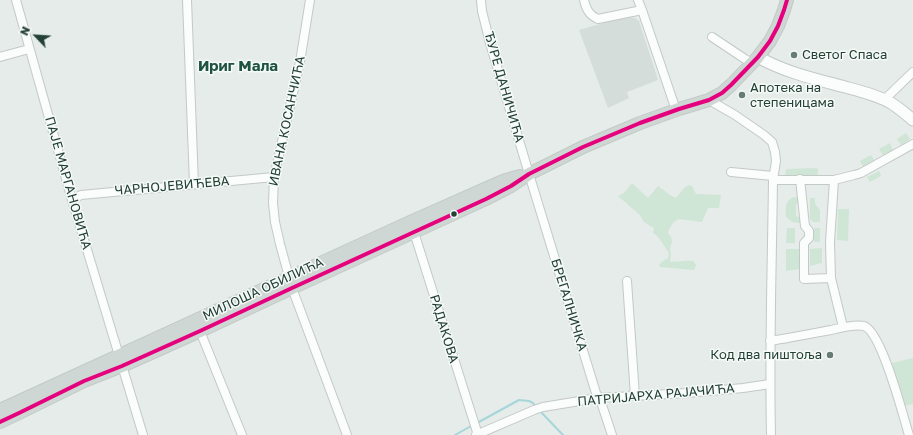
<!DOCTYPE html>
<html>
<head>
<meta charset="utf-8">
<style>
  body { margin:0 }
  #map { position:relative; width:913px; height:435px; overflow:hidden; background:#e6ece9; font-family:"Golos Text",sans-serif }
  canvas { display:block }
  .north { position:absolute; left:16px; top:16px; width:40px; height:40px; -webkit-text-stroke:3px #f5faf7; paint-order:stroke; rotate:295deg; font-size:11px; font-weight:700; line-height:16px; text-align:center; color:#234037 }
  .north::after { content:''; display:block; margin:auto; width:14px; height:18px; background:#234037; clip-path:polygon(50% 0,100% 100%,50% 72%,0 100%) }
</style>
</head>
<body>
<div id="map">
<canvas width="913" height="435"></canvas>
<div class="north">N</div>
</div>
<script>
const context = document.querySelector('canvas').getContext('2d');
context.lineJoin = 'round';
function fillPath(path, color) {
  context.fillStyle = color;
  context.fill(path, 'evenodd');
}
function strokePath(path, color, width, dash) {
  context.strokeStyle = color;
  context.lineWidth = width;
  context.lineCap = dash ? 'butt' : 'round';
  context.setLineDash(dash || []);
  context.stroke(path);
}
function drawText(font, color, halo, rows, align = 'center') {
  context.font = font + ' "Golos Text",sans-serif';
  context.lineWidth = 3;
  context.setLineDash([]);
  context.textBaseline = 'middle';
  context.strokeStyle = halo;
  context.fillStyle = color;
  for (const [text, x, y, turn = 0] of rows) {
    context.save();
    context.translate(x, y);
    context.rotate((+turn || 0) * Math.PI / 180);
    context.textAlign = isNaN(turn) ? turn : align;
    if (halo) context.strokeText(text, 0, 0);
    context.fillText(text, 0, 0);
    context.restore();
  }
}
fillPath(new Path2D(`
  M627 17 635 18 639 21 658 80 627 92 629 98 608 108 579 30 607 22Z`), '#d4ddd9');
fillPath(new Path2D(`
  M906 133 910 139 901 145 897 139Z
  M890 143 893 150 883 155 879 149Z
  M871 155 875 162 864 168 860 161Z
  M816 168 818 169V174L817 175 787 176 785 175 786 170 787 169Z
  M879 171 881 176 870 182 867 177Z
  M632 183 648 198 658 186 670 195 676 198 685 187 689 185 692 186 696 194 721 195 719 208H708L702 222 679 219C672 222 671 226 668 232L669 235 671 236 672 242 671 244 670 250 671 254 670 262C678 262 685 260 693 261L696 265 694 270 660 267 659 265 663 261 668 258 669 253C664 246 660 237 653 233L654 228 644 222 640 215 618 196 624 193Z
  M794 197 799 198V203L796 204V216L801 218V221L800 223 792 222 786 217C786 209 784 201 794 197Z
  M810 198H815V204L820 210V222H813L810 219Z
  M838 209H849L848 241 837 240Z
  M787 228H795V243H786Z
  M814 228H820V242H814Z
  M822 248V263L810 266V249Z
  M786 249H799L800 269 786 271Z
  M913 358V404L904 406 892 363Z`), '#cfe5d5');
strokePath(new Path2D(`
  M539 410 563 435
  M477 423 519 400 529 401 533 403 536 407
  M455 435 473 425`), '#a6d6da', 2);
const street = new Path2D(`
  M16 0 72 200 143 435
  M187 0 194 184
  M310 0 300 62 274 177 273 203 275 222 280 244 292 288 347 435
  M481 0 482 11 490 43 529 174 596 393 601 402 612 435
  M584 0C586 9 589 15 598 19L642 10 676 110
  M638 0 642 10
  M712 37 745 59 752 63
  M0 57 29 49
  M709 100 735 115 764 135 772 142 775 152 776 161 773 180C772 265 769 350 771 435
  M884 100 913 72
  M731 172 773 176
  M800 179 805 226 809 231V238L804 243V279L831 278
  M773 180H834L854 175 861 173 913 144
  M834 180 830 242 831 278 843 327
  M72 200 81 195 274 177
  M413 229 478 435
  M627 281 635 396
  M200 331 242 435
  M770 341C790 338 810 334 831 330 839 328 856 324 864 326 882 332 903 416 909 435
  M476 435 534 410 543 407 598 398 687 393 743 388 770 384`);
const secondary = new Path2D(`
  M758 57C784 72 815 79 845 87 860 91 877 95 891 103 899 108 906 114 913 120`);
const primary = new Path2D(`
  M0 410 290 277 410 222 503 181 520 176
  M0 422 19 413 84 381 122 366 200 331 292 288 486 199 511 186 529 174 583 147 640 123 679 109 709 100 722 93 731 85 758 57 770 41 778 26 784 10 787 0`);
strokePath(street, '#c3c9c6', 10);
strokePath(secondary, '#c2c9c6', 13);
strokePath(primary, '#c2cac7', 14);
strokePath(street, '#fbfcfc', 8);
strokePath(secondary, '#fbfcfc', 11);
strokePath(primary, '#ced7d4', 12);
strokePath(new Path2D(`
  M0 422 19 413 84 381 122 366 200 331 292 288 486 199 511 186 529 174 583 147 640 123 679 109 709 100 722 93 731 85 758 57 770 41 778 26 784 10 787 0`), '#e5007d', 4);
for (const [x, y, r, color] of [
  [794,55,4,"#677c75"],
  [742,95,4,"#677c75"],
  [454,214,3.5,"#234037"],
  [830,355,4,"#677c75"]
]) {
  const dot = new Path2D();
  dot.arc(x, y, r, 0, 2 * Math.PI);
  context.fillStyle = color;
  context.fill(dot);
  strokePath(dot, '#f5faf7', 1.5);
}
drawText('13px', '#234037', '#f5faf7', [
  ["Светог Спаса",802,55],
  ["Апотека на",750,88],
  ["степеницама",750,103],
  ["Код два пиштоља",822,355,"right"]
], 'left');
drawText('13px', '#234037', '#f5faf7', [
  ["ЂУРЕ ДАНИЧИЋА",504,87,74],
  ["ИВАНА КОСАНЧИЋА",287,121,-78],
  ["ПАЈЕ МАРГАНОВИЋА",68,183,74],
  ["ЧАРНОЈЕВИЋЕВА",172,186,-5],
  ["МИЛОША ОБИЛИЋА",263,289,-25],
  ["БРЕГАЛНИЧКА",569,305,73],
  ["РАДАКОВА",444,329,73],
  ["ПАТРИЈАРХА РАЈАЧИЋА",656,395,-5]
]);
drawText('bold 15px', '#1e5344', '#f5faf7', [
  ["Ириг Мала",238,66]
]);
</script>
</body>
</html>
